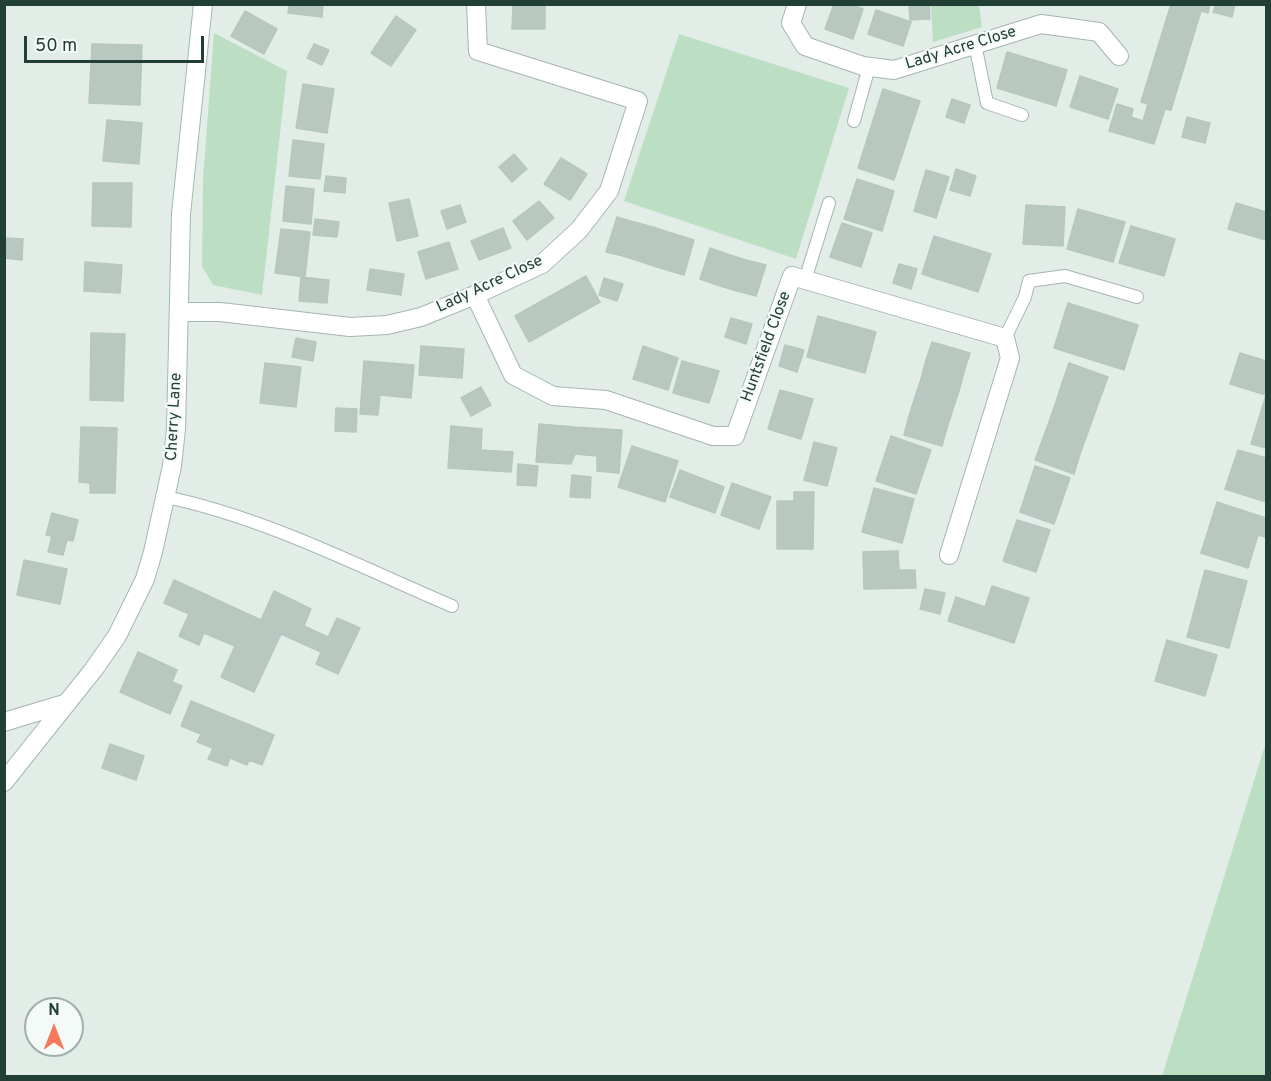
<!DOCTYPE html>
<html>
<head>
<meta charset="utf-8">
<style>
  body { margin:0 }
  #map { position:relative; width:1271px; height:1081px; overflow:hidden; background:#e3ede8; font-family:Overpass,sans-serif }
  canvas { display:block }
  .frame { position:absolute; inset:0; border:6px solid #223f36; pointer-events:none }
  .north { position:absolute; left:24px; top:997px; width:60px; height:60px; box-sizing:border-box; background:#f4faf7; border:2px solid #a0afaa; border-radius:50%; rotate:0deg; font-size:16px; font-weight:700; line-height:24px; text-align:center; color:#223f36 }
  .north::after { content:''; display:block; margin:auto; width:21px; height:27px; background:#f57a5a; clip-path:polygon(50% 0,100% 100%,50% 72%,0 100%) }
  .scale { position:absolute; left:24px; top:36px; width:180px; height:27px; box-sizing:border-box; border:3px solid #223f36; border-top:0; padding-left:8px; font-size:18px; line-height:21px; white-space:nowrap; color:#223f36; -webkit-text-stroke:4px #f4faf7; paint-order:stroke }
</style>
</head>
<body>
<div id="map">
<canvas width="1271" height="1081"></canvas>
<div class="frame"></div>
<div class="north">N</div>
<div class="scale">50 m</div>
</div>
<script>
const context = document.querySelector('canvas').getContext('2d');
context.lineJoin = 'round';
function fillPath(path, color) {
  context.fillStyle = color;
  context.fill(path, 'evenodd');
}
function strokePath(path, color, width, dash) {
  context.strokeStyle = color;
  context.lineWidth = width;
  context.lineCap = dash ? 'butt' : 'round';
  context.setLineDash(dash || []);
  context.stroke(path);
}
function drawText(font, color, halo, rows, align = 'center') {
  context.font = font + ' Overpass,sans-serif';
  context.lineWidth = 4.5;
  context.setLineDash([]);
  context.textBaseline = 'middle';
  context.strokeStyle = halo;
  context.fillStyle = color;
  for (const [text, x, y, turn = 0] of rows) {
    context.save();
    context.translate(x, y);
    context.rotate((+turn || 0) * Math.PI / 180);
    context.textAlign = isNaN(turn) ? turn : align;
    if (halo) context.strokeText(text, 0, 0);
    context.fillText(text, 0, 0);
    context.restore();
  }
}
fillPath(new Path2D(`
  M931 5H979L982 27 933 42Z
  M214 33 287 71 262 295 213 285 202 266 203 179Z
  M679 34 849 88 796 259 624 201Z
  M1266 742V1076H1162Z`), '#bcdfc4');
const building = new Path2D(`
  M289 4H323L322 17 288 13Z
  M513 4H545V29H512Z
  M834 4H849L863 9 853 39 825 29Z
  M909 4H929L930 19 910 20Z
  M1171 4H1210L1208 13 1201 11 1171 110 1165 109 1154 144 1109 131 1117 104 1133 109 1131 117 1143 121 1148 104 1141 102Z
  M1216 4H1235L1232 17 1213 12Z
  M876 10 911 22 903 46 868 34Z
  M245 11 277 29 264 54 231 36Z
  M396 16 416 30 391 66 371 53Z
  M92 44 142 45 140 105 89 103Z
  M314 44 329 50 322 65 307 58Z
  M1007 52 1067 70 1056 106 997 88Z
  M1080 76 1118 89 1108 119 1070 107Z
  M303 84 334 89 327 133 296 128Z
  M883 89 920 101 894 180 858 168Z
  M952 99 970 105 964 123 946 117Z
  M1187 117 1210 123 1205 143 1182 137Z
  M107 120 142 123 139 164 103 161Z
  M293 140 324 144 320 179 289 176Z
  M514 154 527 169 512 182 499 167Z
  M561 158 587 174 570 200 544 184Z
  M956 169 976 176 970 196 950 190Z
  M926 170 949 177 936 218 914 211Z
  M326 176 346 178 345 193 324 191Z
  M857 179 894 191 882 231 844 219Z
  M93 183H132L131 227 92 226Z
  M286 186 314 189 311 224 283 221Z
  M409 199 418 236 397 241 389 203Z
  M539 201 554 218 527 240 513 221Z
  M1236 203 1266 212V240L1228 229Z
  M460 205 466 222 447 229 441 211Z
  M1026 205 1065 207 1063 246 1023 244Z
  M1078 209 1125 222 1113 262 1067 249Z
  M617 217 634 222 623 256 606 252Z
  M315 219 339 222 337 237 313 235Z
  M634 222 653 227 642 262 623 256Z
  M842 223 872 233 861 267 830 257Z
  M1131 226 1175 239 1164 276 1119 263Z
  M653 227 671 233 660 268 642 262Z
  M503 228 511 248 479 260 471 241Z
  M281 229 310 232 305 277 275 273Z
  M671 233 694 240 684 275 660 268Z
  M934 236 991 254 978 292 922 274Z
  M4 238 23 239 22 260 4 258Z
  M449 242 458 269 426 279 418 252Z
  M710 248 727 254 717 285 700 279Z
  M727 254 746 260 737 291 717 285Z
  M746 260 766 265 756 296 737 291Z
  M85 262 122 265 120 293 84 291Z
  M899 264 917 269 911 289 893 283Z
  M370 269 404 274 401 295 367 290Z
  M586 276 600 302 529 342 515 316Z
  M301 277 329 280 327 303 299 301Z
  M604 278 623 284 617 301 599 295Z
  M1068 303 1138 325 1124 370 1054 348Z
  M818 316 876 332 865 373 807 357Z
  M731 318 752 324 746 344 725 337Z
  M91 333 125 334 123 401 90 400Z
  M296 338 316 342 313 361 292 357Z
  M932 342 970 353 964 372 926 360Z
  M785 345 804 350 797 372 779 366Z
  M421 346 464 349 462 378 419 375Z
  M643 346 678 358 668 390 633 379Z
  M1240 353 1266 361V448L1251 444 1266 395 1230 384Z
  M926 360 964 372 959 391 921 379Z
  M364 361 414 365 411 398 380 395 378 415 360 414Z
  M682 361 719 371 709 403 673 393Z
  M265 363 301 367 296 407 260 403Z
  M1069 363 1108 377 1101 396 1062 383Z
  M921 379 959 391 953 409 915 397Z
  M1062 383 1101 396 1094 415 1056 402Z
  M481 387 491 405 471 416 461 398Z
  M780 390 813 399 801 439 768 429Z
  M915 397 953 409 947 428 909 416Z
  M1056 402 1094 415 1087 435 1049 422Z
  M336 408 357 409 356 432 335 431Z
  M909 416 947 428 942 446 904 435Z
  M1049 422 1087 435 1080 454 1042 441Z
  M539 424 574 427 571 464 536 462Z
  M451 426 482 429 481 450 513 452 511 472 448 468Z
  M81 427 117 428 115 493H90V483L79 482Z
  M574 427 622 430 619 473 597 471V456L575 454 571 464Z
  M891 436 931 450 916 494 876 481Z
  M1042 441 1080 454 1074 474 1035 460Z
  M814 442 837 448 827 486 804 480Z
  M632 446 678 461 665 502 618 487Z
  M1238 450 1266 458V502L1225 489Z
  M518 464 538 466 536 486 517 485Z
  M1035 466 1070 478 1054 524 1020 512Z
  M680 470 724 487 715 513 670 497Z
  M572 475 591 477 590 498 570 497Z
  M732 483 771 497 759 529 721 515Z
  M874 488 914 499 902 543 862 532Z
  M794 492H814L813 549H777V501H794Z
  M1217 502 1266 518V537L1258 535 1248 568 1201 553Z
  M52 513 78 520 73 541 67 540 63 555 48 552 52 536 46 535Z
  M1017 520 1050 530 1036 572 1003 561Z
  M898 551 899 570H915L916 588 864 589 863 552Z
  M24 560 67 569 60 604 17 595Z
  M1205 570 1247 581 1229 648 1187 637Z
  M174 580 261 620 274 591 311 609 304 626 328 637 337 618 360 628 338 674 316 664 321 652 281 634 254 692 221 677 235 646 204 633 199 645 179 636 189 614 164 603Z
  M992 586 1029 598 1014 643 948 621 956 597 985 607Z
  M925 589 945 593 940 614 920 609Z
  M1167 640 1217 655 1205 696 1155 681Z
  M138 652 177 670 172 682 182 686 170 714 120 692Z
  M191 701 274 735 262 765 249 760 247 765 230 758 227 766 208 759 213 748 197 742 201 734 181 726Z
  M110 744 144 756 136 780 102 768Z`);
fillPath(building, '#b8c8c1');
strokePath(building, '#b5c7bf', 1.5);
const lane = new Path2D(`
  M975 44 987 103 1022 115
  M854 121 869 67
  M805 280 829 203
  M1005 338 1025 297 1029 281 1065 276 1137 297
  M166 497C266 518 358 566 452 606`);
const street = new Path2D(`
  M797 4 791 23 805 46 863 66 894 70 1041 24 1099 32 1119 56
  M475 295 513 375 553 396 606 400 713 436H735L792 276 1005 338 1010 358 949 555
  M179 312H220L350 327 387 325 421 317 475 295 542 264 579 230 609 191 638 101 478 51 476 4
  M4 722 67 703`);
const secondary = new Path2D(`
  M4 782 94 669 117 636 145 579 153 552 172 466 176 429 181 214 203 4`);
strokePath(lane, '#a5b5af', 14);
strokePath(street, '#a5b5af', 20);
strokePath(secondary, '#a1b9b0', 20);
strokePath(lane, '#fff', 12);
strokePath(street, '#fff', 18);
strokePath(secondary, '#fff', 18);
drawText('16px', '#223f36', '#f4faf7', [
  ["Lady Acre Close",961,49,-17],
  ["Lady Acre Close",490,285,-25],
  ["Huntsfield Close",767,347,-70],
  ["Cherry Lane",175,417,-87]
]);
</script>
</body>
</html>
